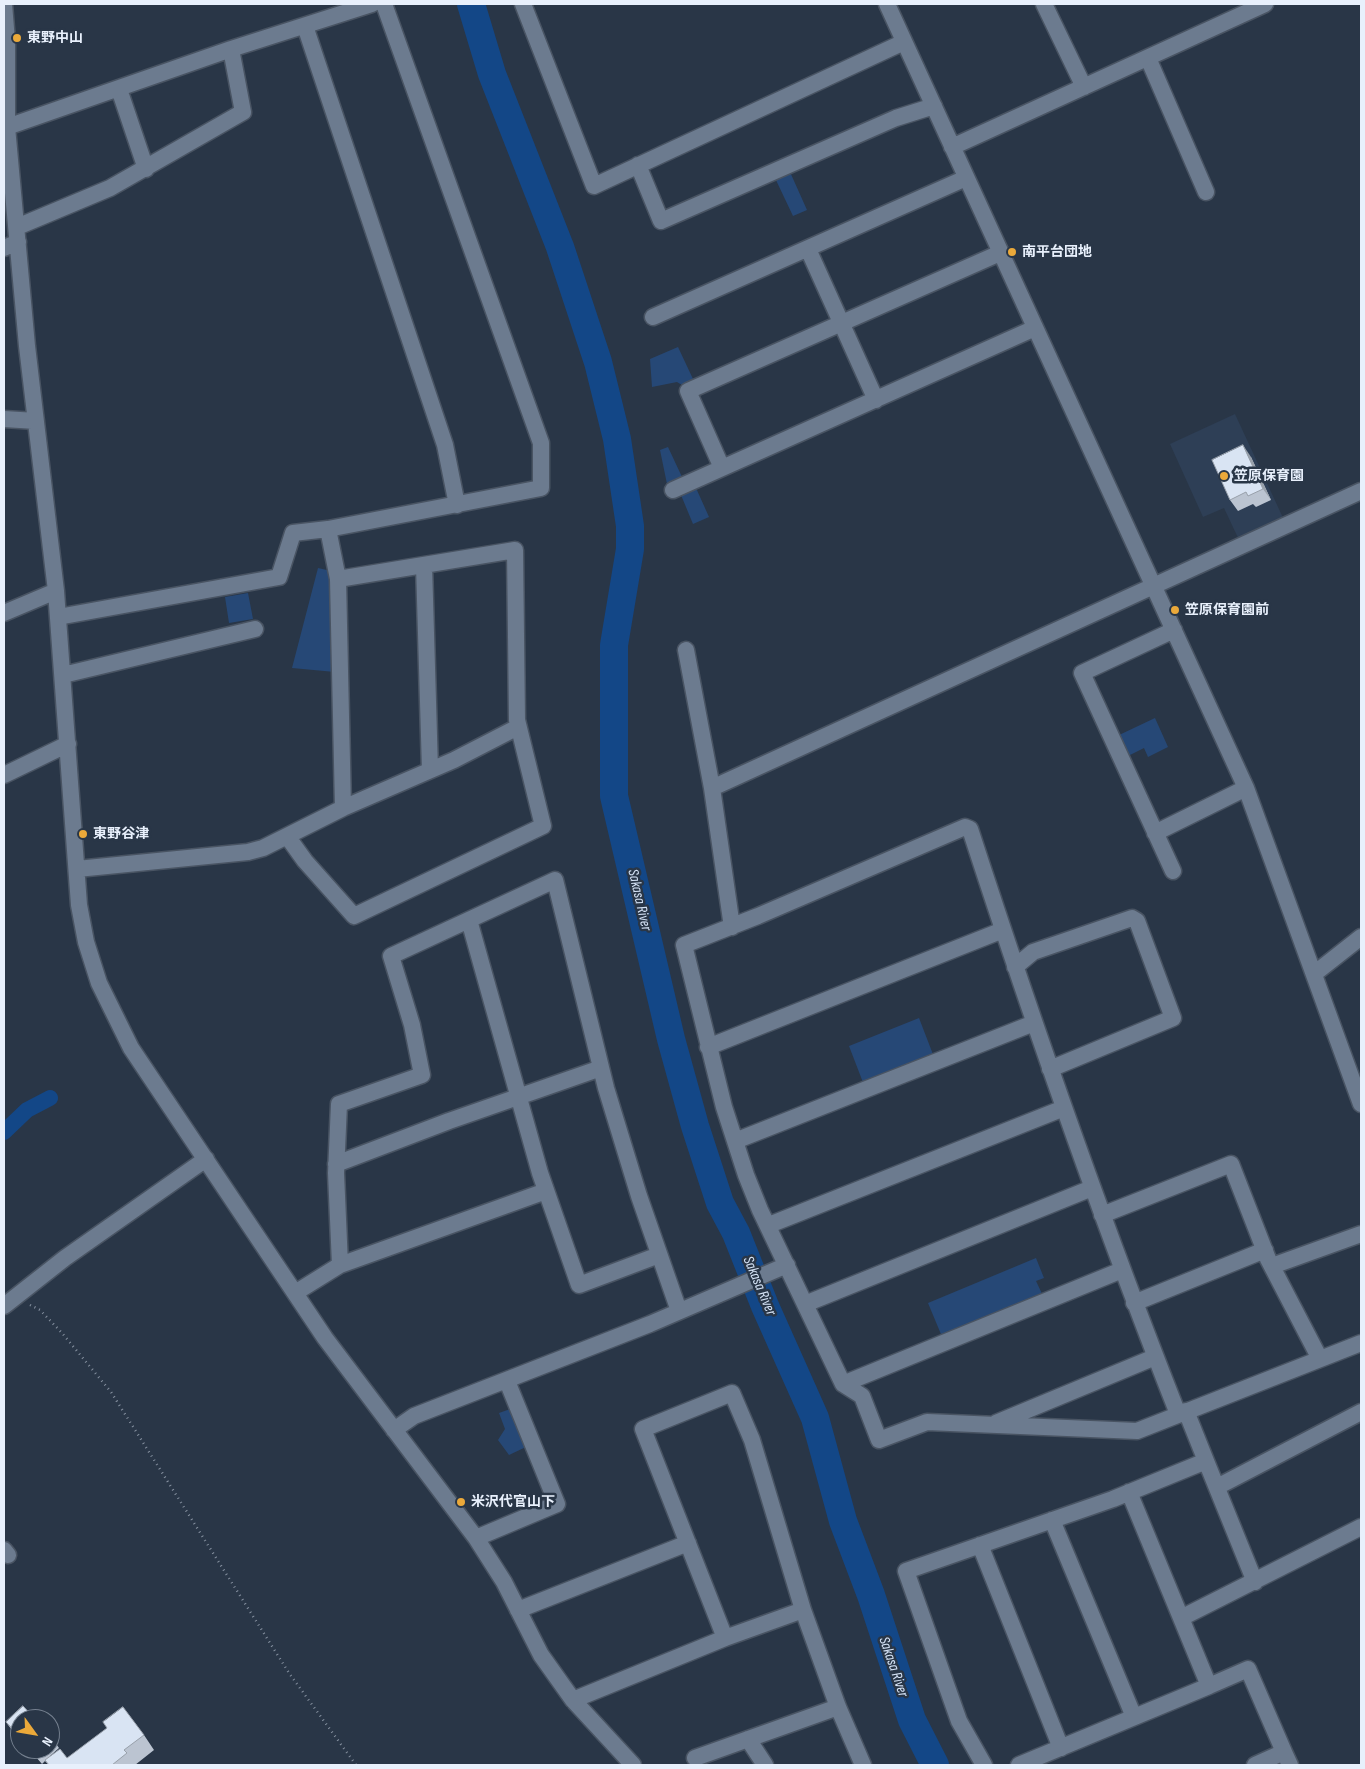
<!DOCTYPE html>
<html>
<head>
<meta charset="utf-8">
<style>
  body { margin:0 }
  #map { position:relative; width:1365px; height:1769px; overflow:hidden; background:#293647; font-family:"Sofia Sans Condensed",sans-serif }
  canvas { display:block }
  .frame { position:absolute; inset:0; border:5px solid #e8f0fc; pointer-events:none }
  .north { position:absolute; left:10px; top:1709px; width:50px; height:50px; box-sizing:border-box; background:#293647; border:1px solid #75808f; border-radius:50%; rotate:122deg; font-size:14px; font-weight:700; line-height:20px; text-align:center; color:#e8f0fc }
  .north::after { content:''; display:block; margin:auto; width:18px; height:22px; background:#eba93a; clip-path:polygon(50% 0,100% 100%,50% 72%,0 100%) }
</style>
</head>
<body>
<div id="map">
<canvas width="1365" height="1769"></canvas>
<div class="frame"></div>
<div class="north">N</div>
</div>
<script>
const context = document.querySelector('canvas').getContext('2d');
context.lineJoin = 'round';
function fillPath(path, color) {
  context.fillStyle = color;
  context.fill(path, 'evenodd');
}
function strokePath(path, color, width, dash) {
  context.strokeStyle = color;
  context.lineWidth = width;
  context.lineCap = dash ? 'butt' : 'round';
  context.setLineDash(dash || []);
  context.stroke(path);
}
function drawText(font, color, halo, rows, align = 'center') {
  context.font = font + ' "Sofia Sans Condensed","Noto Sans JP",sans-serif';
  context.lineWidth = 5;
  context.setLineDash([]);
  context.textBaseline = 'middle';
  context.strokeStyle = halo;
  context.fillStyle = color;
  for (const [text, x, y, turn = 0] of rows) {
    context.save();
    context.translate(x, y);
    context.rotate((+turn || 0) * Math.PI / 180);
    context.textAlign = isNaN(turn) ? turn : align;
    if (halo) context.strokeText(text, 0, 0);
    context.fillText(text, 0, 0);
    context.restore();
  }
}
fillPath(new Path2D(`
  M1235 414 1284 520 1240 542 1224 508 1203 517 1170 444Z`), '#2e3f56');
fillPath(new Path2D(`
  M790 172 807 210 793 216 775 178Z
  M678 347 693 379 682 385 677 382 652 387 650 359Z
  M668 447 682 477 667 484 660 450Z
  M696 488 709 517 693 524 681 495Z
  M318 568 331 571 335 672 292 668Z
  M248 593 253 619 229 623 225 597Z
  M1155 718 1168 747 1148 757 1144 748 1128 756 1117 736Z
  M919 1018 934 1057 864 1085 849 1046Z
  M1036 1258 1044 1278 1036 1281 1044 1298 943 1339 928 1303Z
  M513 1408 528 1446 509 1455 498 1440 505 1429 499 1413Z`), '#264876');
strokePath(new Path2D(`
  M4 1132 27 1110 50 1098`), '#134787', 16);
strokePath(new Path2D(`
  M471 4 492 74 560 247 598 362 617 439 630 526V549L614 645V796L671 1039 695 1126 720 1203 736 1233 765 1306 815 1418 843 1521 871 1595 912 1720 935 1765`), '#134787', 28);
const minor = new Path2D(`
  M4 4 7 41V127L27 346 56 591 79 905 86 942 99 983 131 1048 325 1338 476 1538 504 1582 541 1655 573 1700 633 1765
  M523 4 594 186 904 42
  M887 4 1246 788 1361 1104
  M1044 4 1084 87
  M305 26 445 445 457 505
  M231 49 372 4
  M1148 58 1206 192
  M119 89 146 169
  M7 127 231 49 243 112 110 188 17 227
  M952 147 1265 4
  M638 165 661 221 896 118 934 106
  M4 248 18 242
  M808 249 876 400
  M653 317 966 178
  M4 419 36 421
  M722 468 688 391 1000 253
  M673 490 1035 328
  M328 529 338 579
  M424 565 430 770
  M4 613 56 591
  M58 617 279 577 293 533 328 529 541 488V443L384 4
  M686 650 712 788 732 927
  M63 675 255 629
  M4 775 68 744
  M712 788 1361 491
  M343 808 454 760 518 727
  M1155 833 1246 788
  M77 869 248 852 263 848 287 836 305 861 354 916 543 826 517 720 515 550 338 579 343 808 287 836
  M1173 871 1082 673 1174 630
  M469 920 540 1173 579 1285 659 1255
  M1015 967 1033 952 1132 918 1137 921 1173 1018 1050 1069
  M1314 974 1361 937
  M708 1047 1003 930
  M735 1141 1034 1023
  M336 1164 449 1121 601 1068
  M1102 1215 1231 1164 1268 1259 1320 1359
  M769 1225 1064 1108
  M340 1265 546 1191
  M1272 1266 1361 1234
  M295 1293 340 1265 336 1173 339 1104 422 1075 412 1025 391 956 555 880 606 1088 639 1196 679 1311
  M1134 1303 1265 1250
  M805 1304 1092 1188
  M4 1306 65 1258 206 1159
  M843 1384 1122 1270
  M1178 1414C1102 1221 1034 1026 970 829L965 827 758 916 684 945 724 1107 746 1175 760 1210 843 1384 862 1396 879 1440 927 1422 1137 1431 1361 1343
  M996 1423 1155 1357
  M394 1430 414 1416 650 1324 787 1265
  M1206 1461 1255 1582
  M1217 1487 1361 1412
  M1129 1492 1181 1618
  M1052 1520 1134 1717
  M476 1538 557 1504 507 1381
  M980 1545 1061 1748
  M4 1550 8 1555
  M518 1610 688 1543
  M803 1610 725 1638 643 1429 732 1393 752 1440 803 1610 838 1707 863 1765
  M1209 1686 1248 1669 1284 1752
  M573 1700 725 1638
  M748 1739 765 1765
  M695 1758 838 1707
  M984 1765 959 1721 906 1571 1113 1499 1206 1461 1186 1411
  M1019 1765 1209 1686 1181 1618 1361 1527
  M1255 1765 1284 1752 1290 1765`);
strokePath(minor, '#495463', 19);
strokePath(new Path2D(`
  M30 1305 40 1310 62 1333 111 1392 289 1673 356 1765`), '#8691a0', 2.5, [1, 4]);
strokePath(minor, '#6c7b8f', 16);
fillPath(new Path2D(`
  M1251 457 1271 500 1256 507 1253 504 1238 511 1230 500Z
  M20 1719V1739L14 1733 6 1722Z
  M50 1735 59 1748 50 1756 67 1758 144 1735 154 1750 135 1765H49L45 1761 42 1764 29 1749H50Z`), '#bbc4d1');
fillPath(new Path2D(`
  M1243 445 1251 457 1271 500 1263 489Z`), '#98a0aa');
const building = new Path2D(`
  M1243 445 1263 489 1248 496 1246 492 1230 500 1212 460Z
  M23 1706 35 1719H20V1737L6 1722Z
  M123 1707 144 1735 124 1750 127 1753 112 1765H49L45 1760 60 1749 67 1758 107 1728 103 1722Z
  M31 1749H38L35 1753Z`);
fillPath(building, '#d9e4f3');
strokePath(building, '#98a0aa', 1);
for (const [x, y, r, color] of [
  [17,38,5,"#eba93a"],
  [1012,252,5,"#eba93a"],
  [1224,476,5,"#eba93a"],
  [1175,610,5,"#eba93a"],
  [83,834,5,"#eba93a"],
  [461,1502,5,"#eba93a"]
]) {
  const dot = new Path2D();
  dot.arc(x, y, r, 0, 2 * Math.PI);
  context.fillStyle = color;
  context.fill(dot);
  strokePath(dot, '#293647', 2);
}
drawText('bold 14px', '#e8f0fc', '#293647', [
  ["東野中山",27,38],
  ["南平台団地",1022,252],
  ["笠原保育園",1234,476],
  ["笠原保育園前",1185,610],
  ["東野谷津",93,834],
  ["米沢代官山下",471,1502]
], 'left');
drawText('italic 15px', '#d5e3f6', '#293647', [
  ["Sakasa River",639,900,77],
  ["Sakasa River",759,1286,67],
  ["Sakasa River",893,1667,71]
]);
</script>
</body>
</html>
